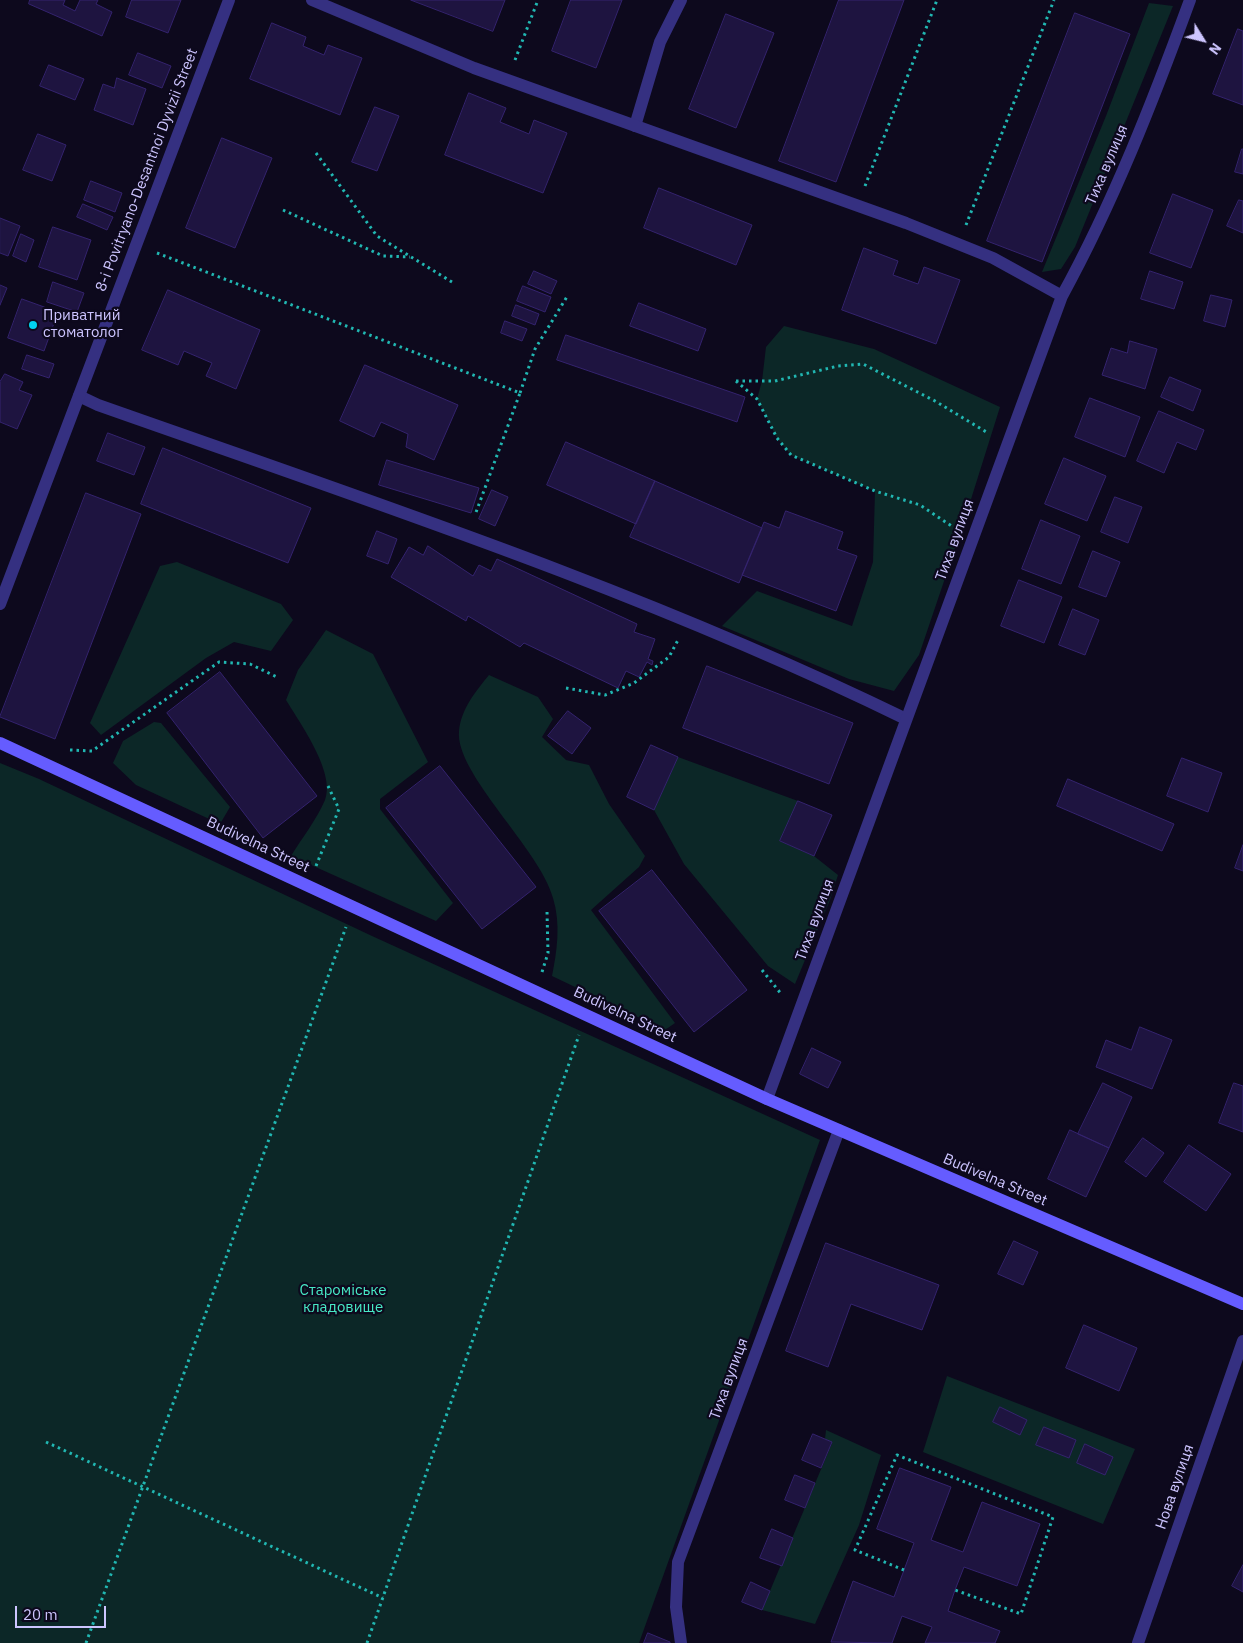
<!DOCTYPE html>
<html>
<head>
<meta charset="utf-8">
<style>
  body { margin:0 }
  #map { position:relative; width:1243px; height:1643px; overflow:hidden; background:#0d091d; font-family:"IBM Plex Sans",sans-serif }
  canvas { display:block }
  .north { position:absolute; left:1178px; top:15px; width:50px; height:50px; -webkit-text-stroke:4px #0d091d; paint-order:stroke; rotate:126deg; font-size:14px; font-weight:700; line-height:20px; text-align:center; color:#cdc5ff }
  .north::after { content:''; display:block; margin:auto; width:18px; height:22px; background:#cdc5ff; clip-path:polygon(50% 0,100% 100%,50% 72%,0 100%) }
  .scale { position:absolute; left:15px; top:1606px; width:91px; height:22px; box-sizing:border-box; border:2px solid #cdc5ff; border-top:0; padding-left:6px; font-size:15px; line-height:18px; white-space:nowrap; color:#cdc5ff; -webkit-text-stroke:4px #0d091d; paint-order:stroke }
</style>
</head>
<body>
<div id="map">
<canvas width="1243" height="1643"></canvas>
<div class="north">N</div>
<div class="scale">20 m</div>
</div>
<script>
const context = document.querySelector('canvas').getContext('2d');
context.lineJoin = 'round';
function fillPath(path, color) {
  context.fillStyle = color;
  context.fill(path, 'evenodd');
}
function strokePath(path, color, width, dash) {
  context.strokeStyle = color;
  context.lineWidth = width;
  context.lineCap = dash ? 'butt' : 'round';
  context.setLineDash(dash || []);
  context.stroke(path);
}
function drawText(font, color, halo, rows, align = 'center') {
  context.font = font + ' "IBM Plex Sans",sans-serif';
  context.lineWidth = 4.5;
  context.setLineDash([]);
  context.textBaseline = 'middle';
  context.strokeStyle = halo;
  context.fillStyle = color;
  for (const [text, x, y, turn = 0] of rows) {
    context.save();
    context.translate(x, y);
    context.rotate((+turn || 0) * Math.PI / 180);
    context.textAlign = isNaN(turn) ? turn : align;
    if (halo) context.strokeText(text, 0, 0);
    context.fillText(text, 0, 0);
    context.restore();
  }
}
fillPath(new Path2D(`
  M1149 3 1173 6 1075 247 1061 269 1042 272 1106 116Z
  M784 326 874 349 1000 407 961 531 919 655 894 691 849 679 722 626 757 591 852 626 873 562 875 491 791 455 777 438 757 399 762 381 766 347Z
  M177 562 281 604 293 620 271 651 234 642 206 658 101 735 90 723 160 566Z
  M326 630 373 654 428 762 380 799V809L453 903 436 921 291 856C302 838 317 819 325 800 336 773 300 723 286 700L298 670Z
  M489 675 538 697 553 719 542 737 566 760 589 765 609 804 645 856 639 867 591 910 675 1023 665 1030 552 976C557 951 561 924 553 898 540 849 455 774 459 731 461 709 476 691 489 675Z
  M154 722 161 723 230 807 220 824 136 785 113 763 123 741Z
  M678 757 798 801 780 841 814 856 838 875 830 900 795 984 768 966 684 864 654 810Z
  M0 763 39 779 372 936 820 1140 639 1643H0Z
  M947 1376 1135 1449 1103 1524 923 1452Z
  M826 1430 881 1455 859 1525 815 1624 762 1610 832 1443 825 1439Z`), '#0c2727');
const building = new Path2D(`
  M30 0H65L63 5 75 11 80 0H98L96 4 112 12 102 36 29 4Z
  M132 0H181L168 33 126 17Z
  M411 0H505L493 31Z
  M571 0H622L596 68 552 51Z
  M839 0H904L836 182 779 161Z
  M1075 13 1130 34 1042 262 987 241Z
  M726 14 774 33 736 128 689 109Z
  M272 23 306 37 303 46 324 55 328 45 362 58 340 115 250 79Z
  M1238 29 1243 31V105L1213 94Z
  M138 53 171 66 162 88 129 75Z
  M49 65 84 79 75 100 40 86Z
  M117 78 146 89 133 125 94 110 103 84 114 88Z
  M469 93 506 108 500 122 529 134 534 120 567 133 543 193 445 155Z
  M375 107 399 116 377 171 352 162Z
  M38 134 66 145 52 181 23 170Z
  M222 138 272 158 235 248 186 228Z
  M1242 149H1243V174L1235 172Z
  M91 181 122 193 115 212 84 200Z
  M659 188 752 225 736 265 644 228Z
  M1173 194 1213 210 1191 268 1150 253Z
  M1239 200 1243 201V233L1227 226Z
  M83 204 113 217 107 230 77 217Z
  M0 218 20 226 8 256 0 253Z
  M53 227 91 240 77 280 39 267Z
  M21 234 34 240 26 262 13 256Z
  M864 248 898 261 893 275 918 284 924 267 960 280 936 344 842 310Z
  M534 271 557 281 551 294 528 284Z
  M1150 271 1183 282 1174 309 1141 299Z
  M53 282 84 293 77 312 47 302Z
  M0 285 7 288 0 305Z
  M523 286 551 297 545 312 517 301Z
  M168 290 260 330 236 389 206 376 212 363 184 351 178 365 142 350Z
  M1211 295 1232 300 1225 327 1204 321Z
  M22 299 58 312 44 351 8 338Z
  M639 303 706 329 698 351 630 326Z
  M516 305 539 314 535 325 512 316Z
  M505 321 527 329 522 341 501 333Z
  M566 335 745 397 737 422 557 360Z
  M1130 341 1157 349 1145 389 1102 375 1111 348 1127 353Z
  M27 355 54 364 49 378 22 369Z
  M365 365 458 405 434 460 406 447 408 434 381 422 374 437 340 421Z
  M5 374 23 382 19 390 32 395 17 429 0 422V382Z
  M1170 377 1201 390 1193 411 1161 397Z
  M1090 398 1140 417 1125 457 1075 437Z
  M1159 411 1204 430 1196 450 1177 442 1164 473 1137 461Z
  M108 433 145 447 134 475 97 461Z
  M566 442 655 481 636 524 547 485Z
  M163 448 311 508 288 563 141 504Z
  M1064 458 1106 476 1087 521 1045 504Z
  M387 460 479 488 471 513 379 485Z
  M655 481 762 528 739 583 630 537Z
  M492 490 508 497 495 526 479 519Z
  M86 493 141 514 55 739 0 717Z
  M1115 497 1142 507 1128 543 1101 532Z
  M786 511 843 532 837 549 857 556 836 611 742 575 764 522 779 528Z
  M1041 520 1080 536 1061 584 1022 569Z
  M377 531 397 539 388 564 367 556Z
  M428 546 473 576 479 565 491 571 497 559 637 624 634 632 655 639 648 659 653 661 652 665 647 662 639 677 626 671 618 688 524 643 520 647 468 616 466 621 391 577 409 547 423 555Z
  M1093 551 1120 562 1106 597 1079 587Z
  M1019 580 1062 597 1044 643 1001 626Z
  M1073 609 1099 620 1085 655 1059 645Z
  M707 666 853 723 829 784 683 728Z
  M220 672 317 796 263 838 167 713Z
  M568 711 591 728 572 754 548 736Z
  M651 745 678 757 654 810 627 797Z
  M1182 758 1222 773 1208 812 1167 796Z
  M440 766 536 887 482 929 386 808Z
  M1068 779 1174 824 1162 851 1057 806Z
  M798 801 832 815 814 856 780 841Z
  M1243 845V871L1235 868Z
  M652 870 747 990 694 1032 599 911Z
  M1140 1027 1172 1040 1152 1089 1096 1067 1106 1040 1131 1050Z
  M812 1048 841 1062 828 1088 800 1074Z
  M1103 1083 1132 1097 1109 1148 1078 1134Z
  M1234 1083 1243 1086V1132L1219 1123Z
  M1070 1130 1109 1148 1086 1197 1048 1179Z
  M1143 1138 1164 1153 1146 1177 1125 1162Z
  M1189 1145 1231 1174 1206 1211 1164 1182Z
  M1014 1241 1038 1252 1023 1285 998 1274Z
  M826 1243 939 1285 922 1330 851 1304 828 1367 786 1351Z
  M1084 1325 1137 1348 1119 1391 1066 1368Z
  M1000 1407 1027 1420 1020 1435 993 1422Z
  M1044 1427 1076 1440 1069 1458 1036 1445Z
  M813 1434 832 1442 821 1468 802 1460Z
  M1085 1444 1113 1457 1105 1475 1077 1463Z
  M900 1468 951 1487 931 1540 963 1552 982 1502 1040 1524 1017 1586 964 1567 955 1590 948 1611 1000 1631 995 1643H925L932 1627 902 1616 892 1643 831 1642 853 1581 894 1597 914 1543 877 1529Z
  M795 1475 815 1483 805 1508 785 1500Z
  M772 1529 793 1538 782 1566 760 1558Z
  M1243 1565V1592L1232 1586Z
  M751 1582 770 1591 762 1610 742 1602Z
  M648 1633 670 1642V1643H644Z`);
fillPath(building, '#1e1440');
strokePath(building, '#34236e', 1);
strokePath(new Path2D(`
  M515 60 538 0
  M316 153 377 236 452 282
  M865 186 937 0
  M283 210 383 256 410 257
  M966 225 1054 0
  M157 253 520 393 475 515
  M736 381 757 399 777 438 791 455 875 491 920 505 953 527
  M736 381H775L838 366 863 364 935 401 988 433
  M520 393 535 349 568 295
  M566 688 605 695 634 683 669 657 678 640
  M70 750 92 751 219 662 250 664 279 678
  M316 866 339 809 328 786
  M762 970 782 995
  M542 972 548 953 547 911
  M46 1442 383 1598
  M904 1570 855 1550 897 1455 1053 1517 1021 1614 955 1590
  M86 1643 346 927
  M367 1643 579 1035`), '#21b7b2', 3, [2.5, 4]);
strokePath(new Path2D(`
  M635 126 660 42 681 0
  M79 396 98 405C370 501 646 592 906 719`), '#353081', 12);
strokePath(new Path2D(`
  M312 0 474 68 906 223 993 258 1062 296
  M0 604 229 0
  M767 1099 1062 296C1114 201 1153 101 1190 0
  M681 1643 676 1607 678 1562 839 1130
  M1138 1643 1243 1341`), '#353081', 12);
strokePath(new Path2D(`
  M0 743 767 1099 1243 1304`), '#655cff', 12);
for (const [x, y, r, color] of [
  [33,325,5,"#00d2f0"]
]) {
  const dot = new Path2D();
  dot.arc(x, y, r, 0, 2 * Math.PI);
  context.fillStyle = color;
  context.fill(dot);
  strokePath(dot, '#0d091d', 2);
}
drawText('15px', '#cdc5ff', '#0d091d', [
  ["Тиха вулиця",1107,165,-67],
  ["8-i Povitryano-Desantnoi Dyvizii Street",147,170,-69],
  ["Тиха вулиця",955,540,-70],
  ["Budivelna Street",258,845,25],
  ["Тиха вулиця",815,920,-70],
  ["Budivelna Street",625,1015,25],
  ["Budivelna Street",995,1180,23],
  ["Тиха вулиця",729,1379,-70],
  ["Нова вулиця",1175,1487,-71]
]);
drawText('15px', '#cdc5ff', '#0d091d', [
  ["Приватний",43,316],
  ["стоматолог",43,333]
], 'left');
drawText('15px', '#47e9c5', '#0d091d', [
  ["Староміське",343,1291],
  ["кладовище",343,1308]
]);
</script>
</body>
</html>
